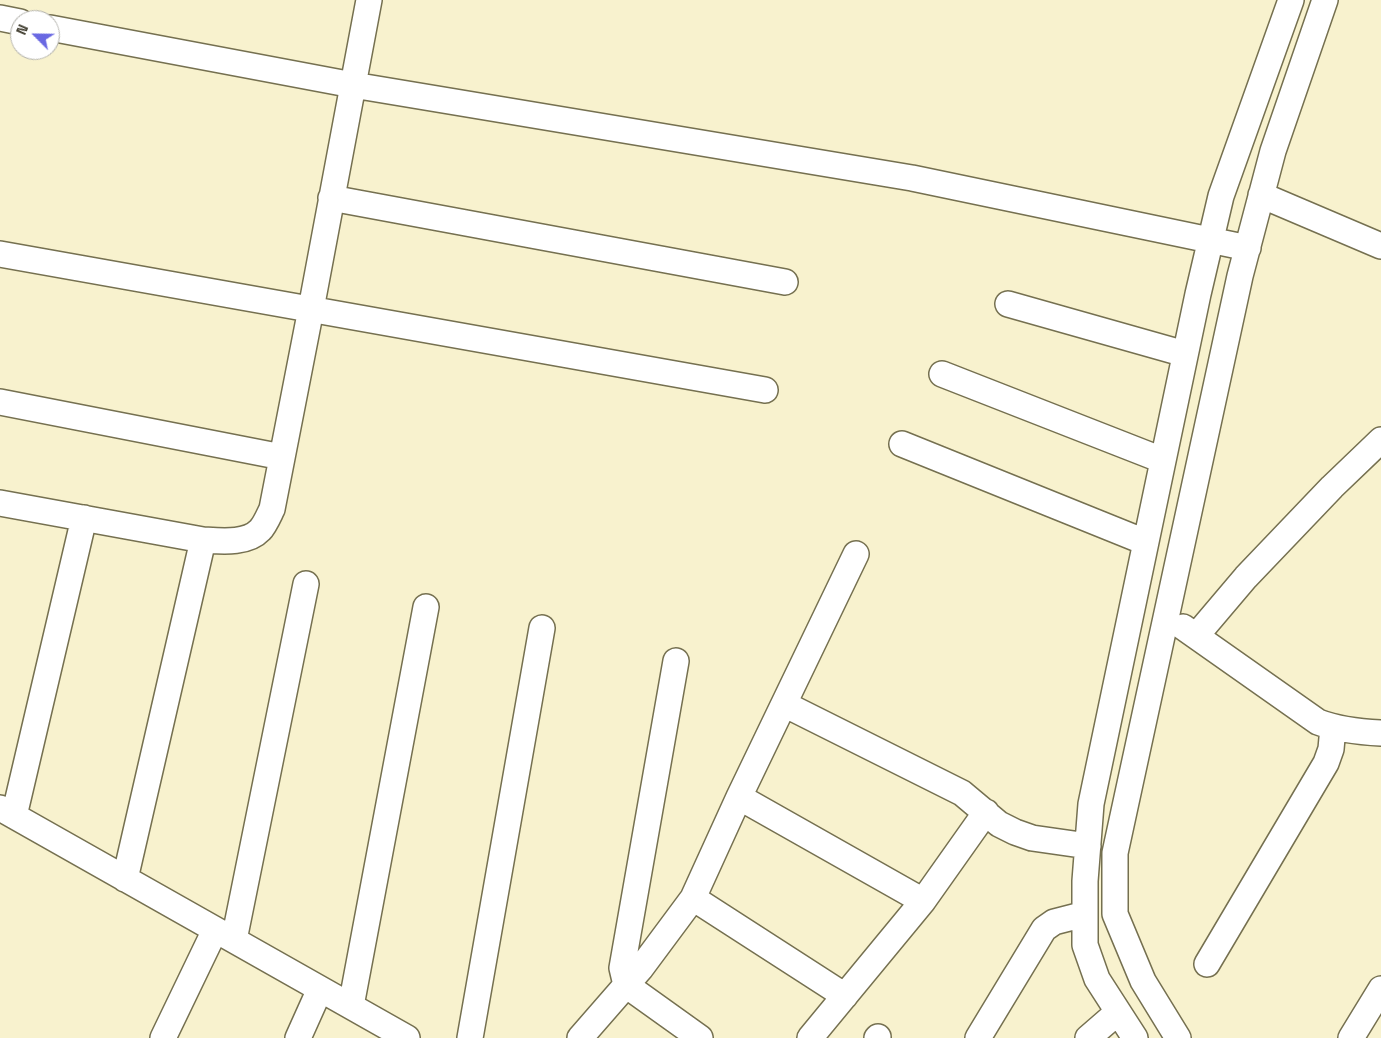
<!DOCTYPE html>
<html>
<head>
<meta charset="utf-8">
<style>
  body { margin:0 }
  #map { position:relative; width:1381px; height:1038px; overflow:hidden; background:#f8f2ce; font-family:"Space Grotesk",sans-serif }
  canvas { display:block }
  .north { position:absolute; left:10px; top:10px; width:50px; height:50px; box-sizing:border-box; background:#fff; border:1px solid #b2b1ab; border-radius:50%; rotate:293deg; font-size:14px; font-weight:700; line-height:20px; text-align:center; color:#3e3b2d }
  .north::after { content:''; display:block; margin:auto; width:18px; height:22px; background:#6968e2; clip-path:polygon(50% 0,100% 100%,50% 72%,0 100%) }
</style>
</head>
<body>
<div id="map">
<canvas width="1381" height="1038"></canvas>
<div class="north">N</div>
</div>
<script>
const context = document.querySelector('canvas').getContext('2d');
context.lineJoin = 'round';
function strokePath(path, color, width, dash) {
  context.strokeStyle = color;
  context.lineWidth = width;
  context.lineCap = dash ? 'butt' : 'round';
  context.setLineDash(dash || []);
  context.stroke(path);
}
const minor = new Path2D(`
  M0 18 20 22
  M50 28 353 85 912 178 1248 248
  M1261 195 1381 246
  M331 198 785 282
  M0 254 765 390
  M1008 304 1185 354
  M942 374 1162 460
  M0 402 282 457
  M902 444 1145 542
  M0 503 203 540C221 541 247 544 260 530 265 525 269 515 272 509L311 309 369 0
  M1183 627 1318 722C1339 730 1359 732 1381 733
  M1196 636 1246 577 1332 487 1381 440
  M676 661 622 968 626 985 700 1038
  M784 704 962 793 999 824 1015 832 1032 838 1088 846
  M739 797 923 901
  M0 808 407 1038
  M14 816 84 518
  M125 879 203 540
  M693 898 845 996
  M234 940 306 584
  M1207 964 1326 763 1331 749 1333 727
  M351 1006 426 607
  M163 1038 215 930
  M298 1038 320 989
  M470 1038 542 628
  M580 1038 641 968 693 898 739 797 856 554
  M810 1038 923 901 986 812
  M877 1038 878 1037
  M978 1038 1044 929 1054 922 1085 914
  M1088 1038 1118 1012
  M1135 1038 1097 979 1085 945V881L1091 804 1198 294 1221 196 1291 0
  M1178 1038 1143 981 1115 914V853L1240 276 1273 151 1325 0
  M1351 1038 1381 989`);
strokePath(minor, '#757050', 28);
strokePath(minor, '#fff', 25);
</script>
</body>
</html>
